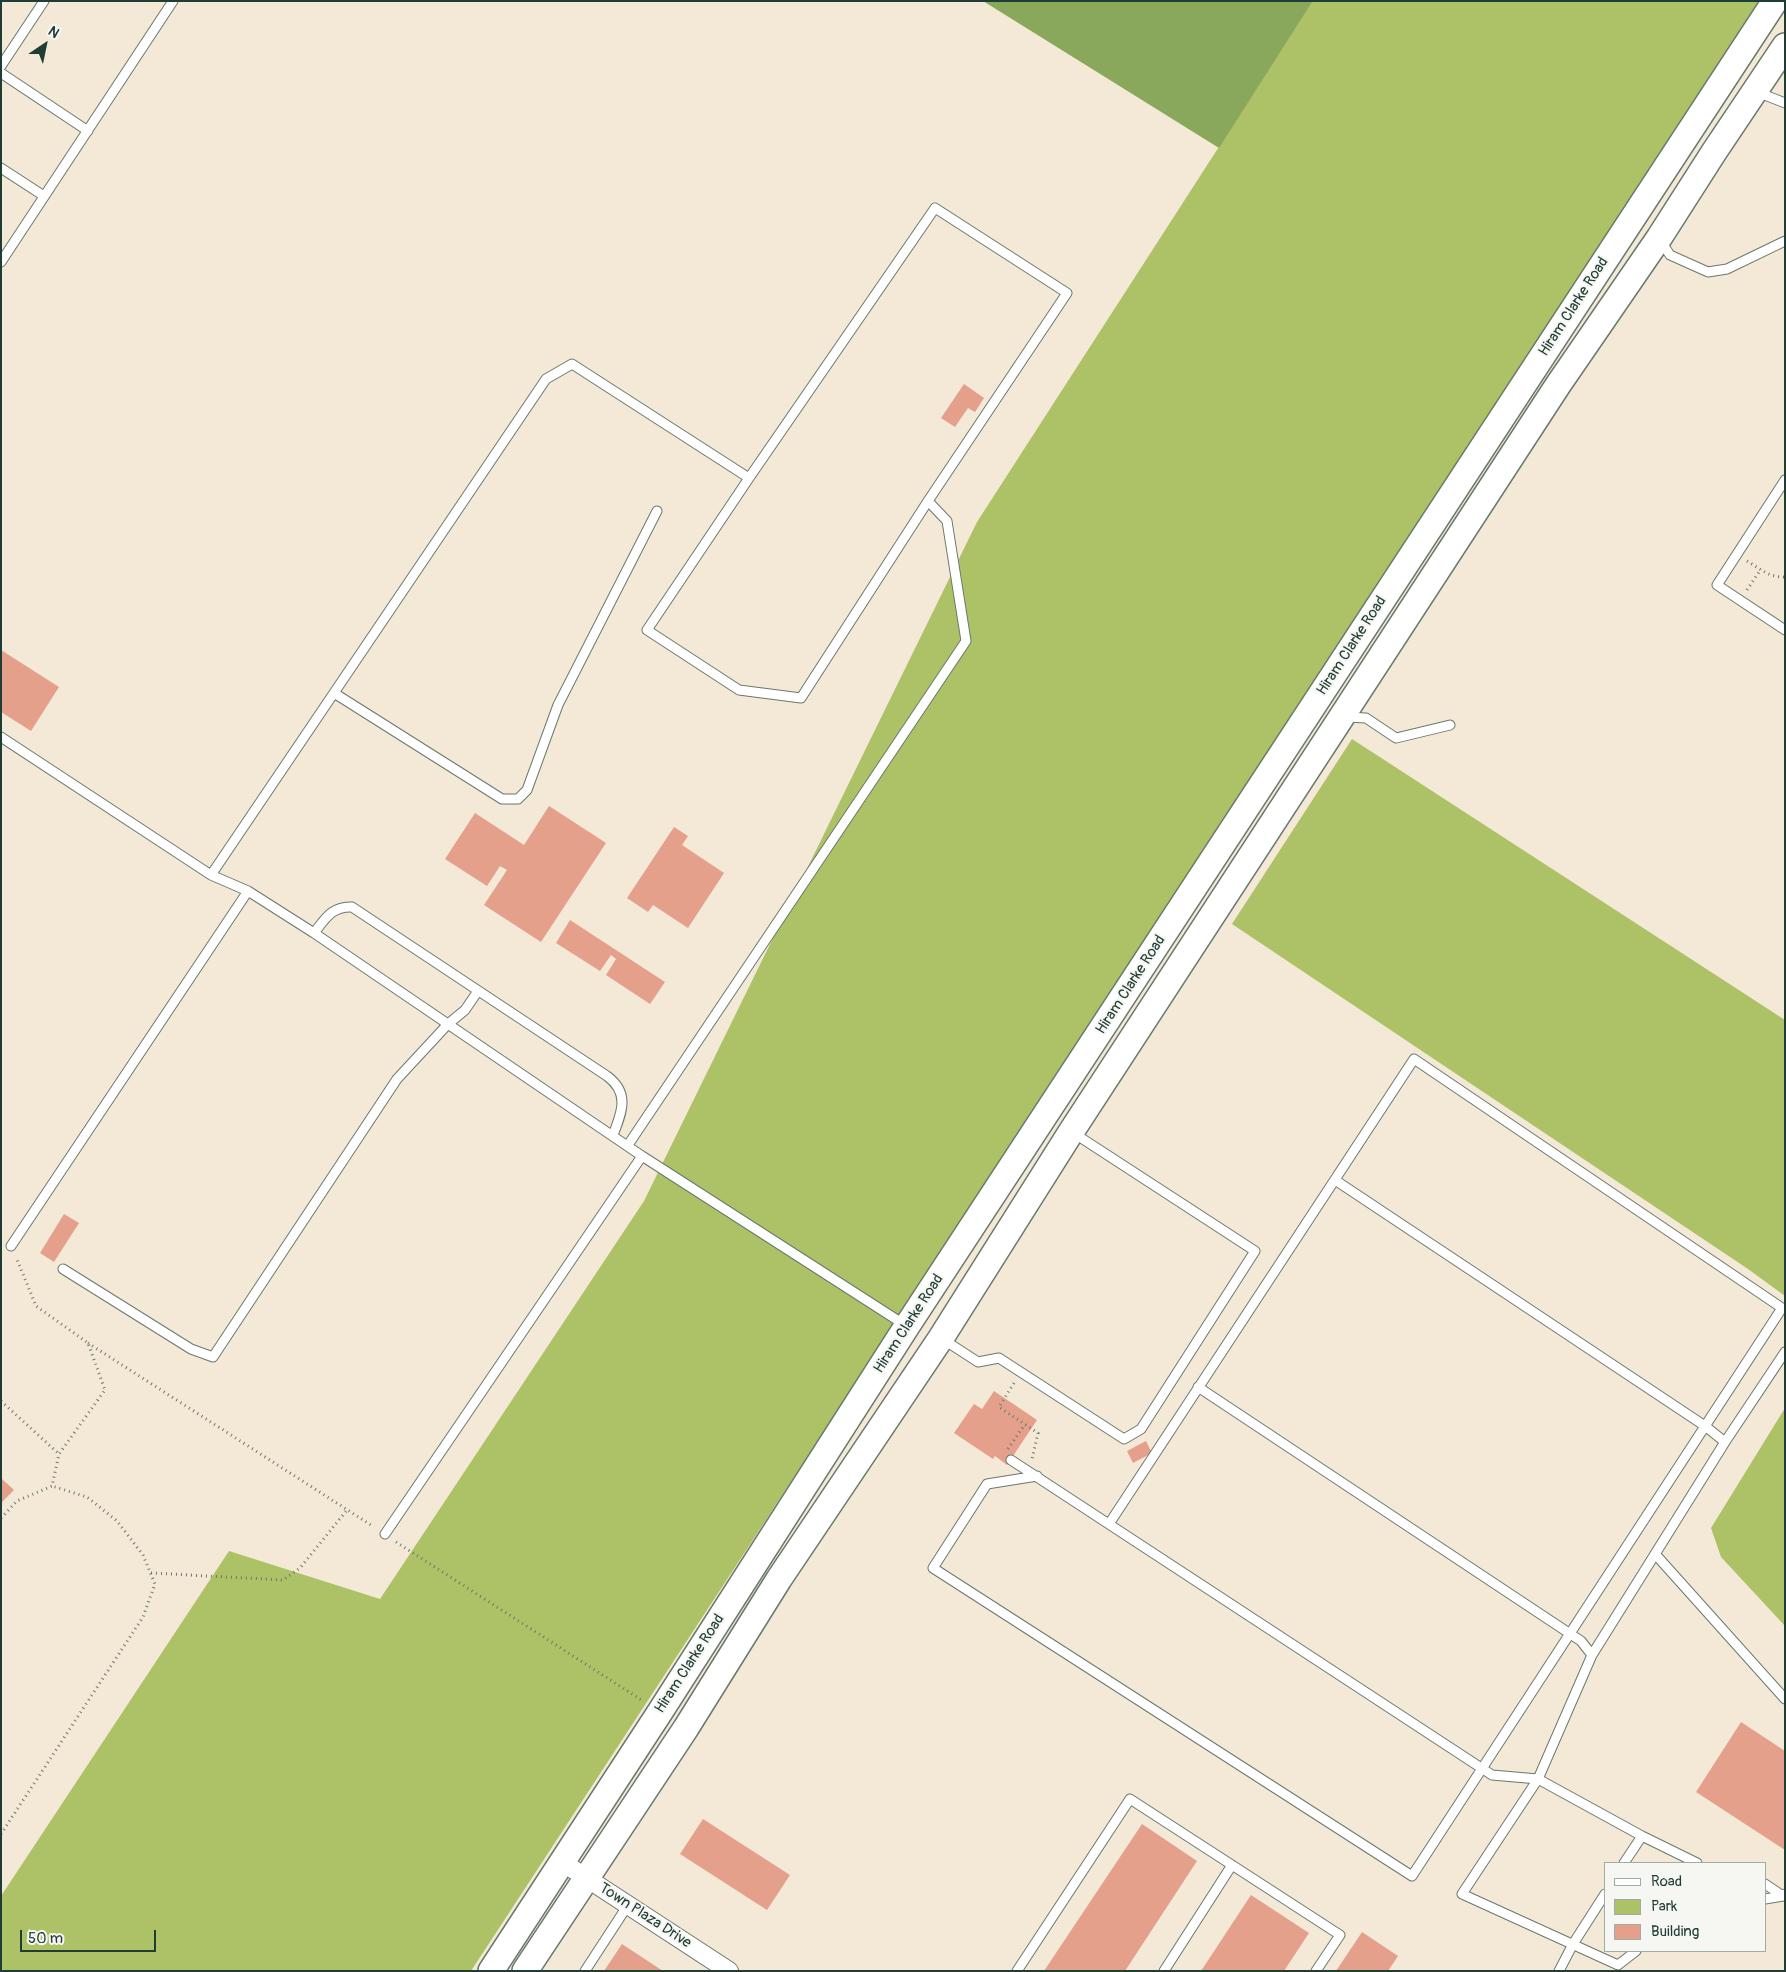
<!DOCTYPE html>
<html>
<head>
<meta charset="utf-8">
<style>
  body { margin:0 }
  #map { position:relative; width:1786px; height:1972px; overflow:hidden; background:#f3e9d6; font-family:Pangolin,sans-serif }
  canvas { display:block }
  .frame { position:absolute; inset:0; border:2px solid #1f3d34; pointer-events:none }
  .legend { position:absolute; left:1604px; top:1862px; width:162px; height:90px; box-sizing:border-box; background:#f6f6f2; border:1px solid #a0aca6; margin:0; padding:6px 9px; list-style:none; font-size:15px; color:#1f3d34 }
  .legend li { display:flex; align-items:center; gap:10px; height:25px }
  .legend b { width:25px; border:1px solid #a0aca6 }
  .north { position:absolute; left:20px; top:20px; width:50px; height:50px; -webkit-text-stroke:4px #f6f6f2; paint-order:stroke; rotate:34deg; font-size:14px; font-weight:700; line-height:20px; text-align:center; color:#1f3d34 }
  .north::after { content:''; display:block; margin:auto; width:18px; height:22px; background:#1f3d34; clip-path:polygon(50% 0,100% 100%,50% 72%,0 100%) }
  .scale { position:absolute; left:20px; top:1930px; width:136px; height:22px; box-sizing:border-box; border:2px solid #1f3d34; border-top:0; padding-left:6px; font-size:15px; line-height:18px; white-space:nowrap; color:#1f3d34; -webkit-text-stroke:4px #f6f6f2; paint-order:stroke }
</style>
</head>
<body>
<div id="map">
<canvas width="1786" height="1972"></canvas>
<div class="frame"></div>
<ul class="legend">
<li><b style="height:6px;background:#fff"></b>Road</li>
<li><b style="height:14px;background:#adc266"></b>Park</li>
<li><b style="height:14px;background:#e4a08b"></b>Building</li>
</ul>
<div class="north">N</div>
<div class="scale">50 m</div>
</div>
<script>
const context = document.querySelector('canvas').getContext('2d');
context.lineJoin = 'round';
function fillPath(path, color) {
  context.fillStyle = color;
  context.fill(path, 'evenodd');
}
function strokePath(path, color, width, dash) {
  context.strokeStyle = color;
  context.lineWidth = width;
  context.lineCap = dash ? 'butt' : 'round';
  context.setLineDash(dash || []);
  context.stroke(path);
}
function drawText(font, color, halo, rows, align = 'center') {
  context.font = font + ' Pangolin,sans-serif';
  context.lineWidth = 4;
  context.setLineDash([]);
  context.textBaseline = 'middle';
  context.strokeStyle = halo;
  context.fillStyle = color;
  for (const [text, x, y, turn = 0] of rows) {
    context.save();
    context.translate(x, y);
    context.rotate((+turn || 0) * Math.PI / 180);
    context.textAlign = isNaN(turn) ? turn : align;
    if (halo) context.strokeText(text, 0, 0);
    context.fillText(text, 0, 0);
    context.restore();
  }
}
fillPath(new Path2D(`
  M1313 1H1759L471 1971H1V1896L229 1551 380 1599 644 1201 977 522Z
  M1352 739 1785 1020V1296L1748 1269 1232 924Z
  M1785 1408V1626L1721 1557 1711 1528Z`), '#adc266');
fillPath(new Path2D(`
  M983 1H1313L1219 148Z`), '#8aa85b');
fillPath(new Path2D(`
  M964 384 984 398 975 412 968 408 955 427 941 418Z
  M1 650 59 687 31 731 1 712Z
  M549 806 606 843 541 942 484 905 507 870 500 866 487 886 445 859 475 813 524 845Z
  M674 827 688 836 682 845 724 873 688 928 653 905 648 912 627 898Z
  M570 920 665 982 650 1004 606 975 616 959 611 955 600 971 556 943Z
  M64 1214 79 1223 54 1262 40 1253Z
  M994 1391 1037 1420 1007 1465 995 1456 993 1459 954 1433 974 1404 982 1409Z
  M1146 1441 1152 1453 1133 1463 1127 1451Z
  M1 1478 14 1490 1 1503Z
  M1741 1722 1785 1751V1850L1696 1792Z
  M703 1819 790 1875 767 1910 680 1854Z
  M1142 1824 1197 1861 1125 1971H1044Z
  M1251 1895 1309 1933 1284 1971H1201Z
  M1362 1932 1398 1956 1388 1971H1336Z
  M622 1944 663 1971H604Z`), '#e4a08b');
const service = new Path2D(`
  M1 66 44 1
  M1 73 88 131
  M1757 92 1785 103
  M1 168 44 196
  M935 208 1067 293 928 501 801 698 739 690 647 630 749 478Z
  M1660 240 1670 255 1708 272 1727 269 1785 241
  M1 262 173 1
  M1785 480 1717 585 1785 630
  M334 693 502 799H518L527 790 558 705 657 511
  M1346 717 1366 718 1396 738 1450 725
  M1 737 211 875 248 891 314 933 642 1156 905 1325
  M211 875 546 379 572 364 749 478
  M314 933C325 919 332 906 352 907L607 1076C630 1093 622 1112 613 1135
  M628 1145 966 641 947 521 928 501
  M1335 1180 1705 1426 1725 1442
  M11 1246 248 891
  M63 1269 191 1349 213 1357 397 1079 448 1024 465 1010 478 991
  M941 1338 978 1362 999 1358 1124 1439 1141 1429 1255 1251 1072 1132
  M1198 1387 1581 1641 1592 1655
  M1011 1460 1492 1775 1538 1779 1642 1836 1697 1863
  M1037 1476 987 1484 933 1568 1412 1876 1782 1308 1414 1059 1109 1524
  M385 1534 642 1156
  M1656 1555 1785 1699
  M1624 1863 1642 1836
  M1765 1884 1783 1896 1785 1894
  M1765 1899 1783 1896
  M1636 1951 1618 1965 1462 1894 1538 1779 1592 1655 1725 1442 1785 1352
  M585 1971 628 1905
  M1017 1971 1130 1799 1340 1935 1316 1971
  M1164 1971 1232 1865
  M1559 1971 1573 1944 1605 1894`);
const minor = new Path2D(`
  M562 1862 729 1971`);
const secondary = new Path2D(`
  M491 1971 660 1712 907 1326 1775 1
  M525 1971 686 1728 779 1579 941 1338 1071 1132 1558 385 1659 238 1714 152 1785 46`);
strokePath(service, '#69796d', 11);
strokePath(minor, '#69796d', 20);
strokePath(secondary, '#69796d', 28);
strokePath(new Path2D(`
  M1747 561C1759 568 1770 578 1785 577
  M1747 590 1761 569
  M88 1343 374 1527
  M1014 1383 999 1407 1038 1433 1032 1459
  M1 1401 59 1454
  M1008 1449 1025 1424
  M1 1518 17 1501 52 1486 59 1454 105 1390 88 1343 36 1306 16 1257
  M396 1542 643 1701
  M151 1573 283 1580 300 1568 347 1510
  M1 1834 143 1617 155 1584 143 1555 117 1521 87 1497 52 1486`), '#69796d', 3, [1, 4]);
strokePath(service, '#fff', 9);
strokePath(minor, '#fff', 18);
strokePath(secondary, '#fff', 25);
drawText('15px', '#1f3d34', '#f6f6f2', [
  ["Hiram Clarke Road",1574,307,-57],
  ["Hiram Clarke Road",1352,646,-57],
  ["Hiram Clarke Road",1131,985,-57],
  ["Hiram Clarke Road",909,1324,-57],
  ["Hiram Clarke Road",690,1664,-57],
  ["Town Plaza Drive",645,1916,33]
]);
</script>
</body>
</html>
